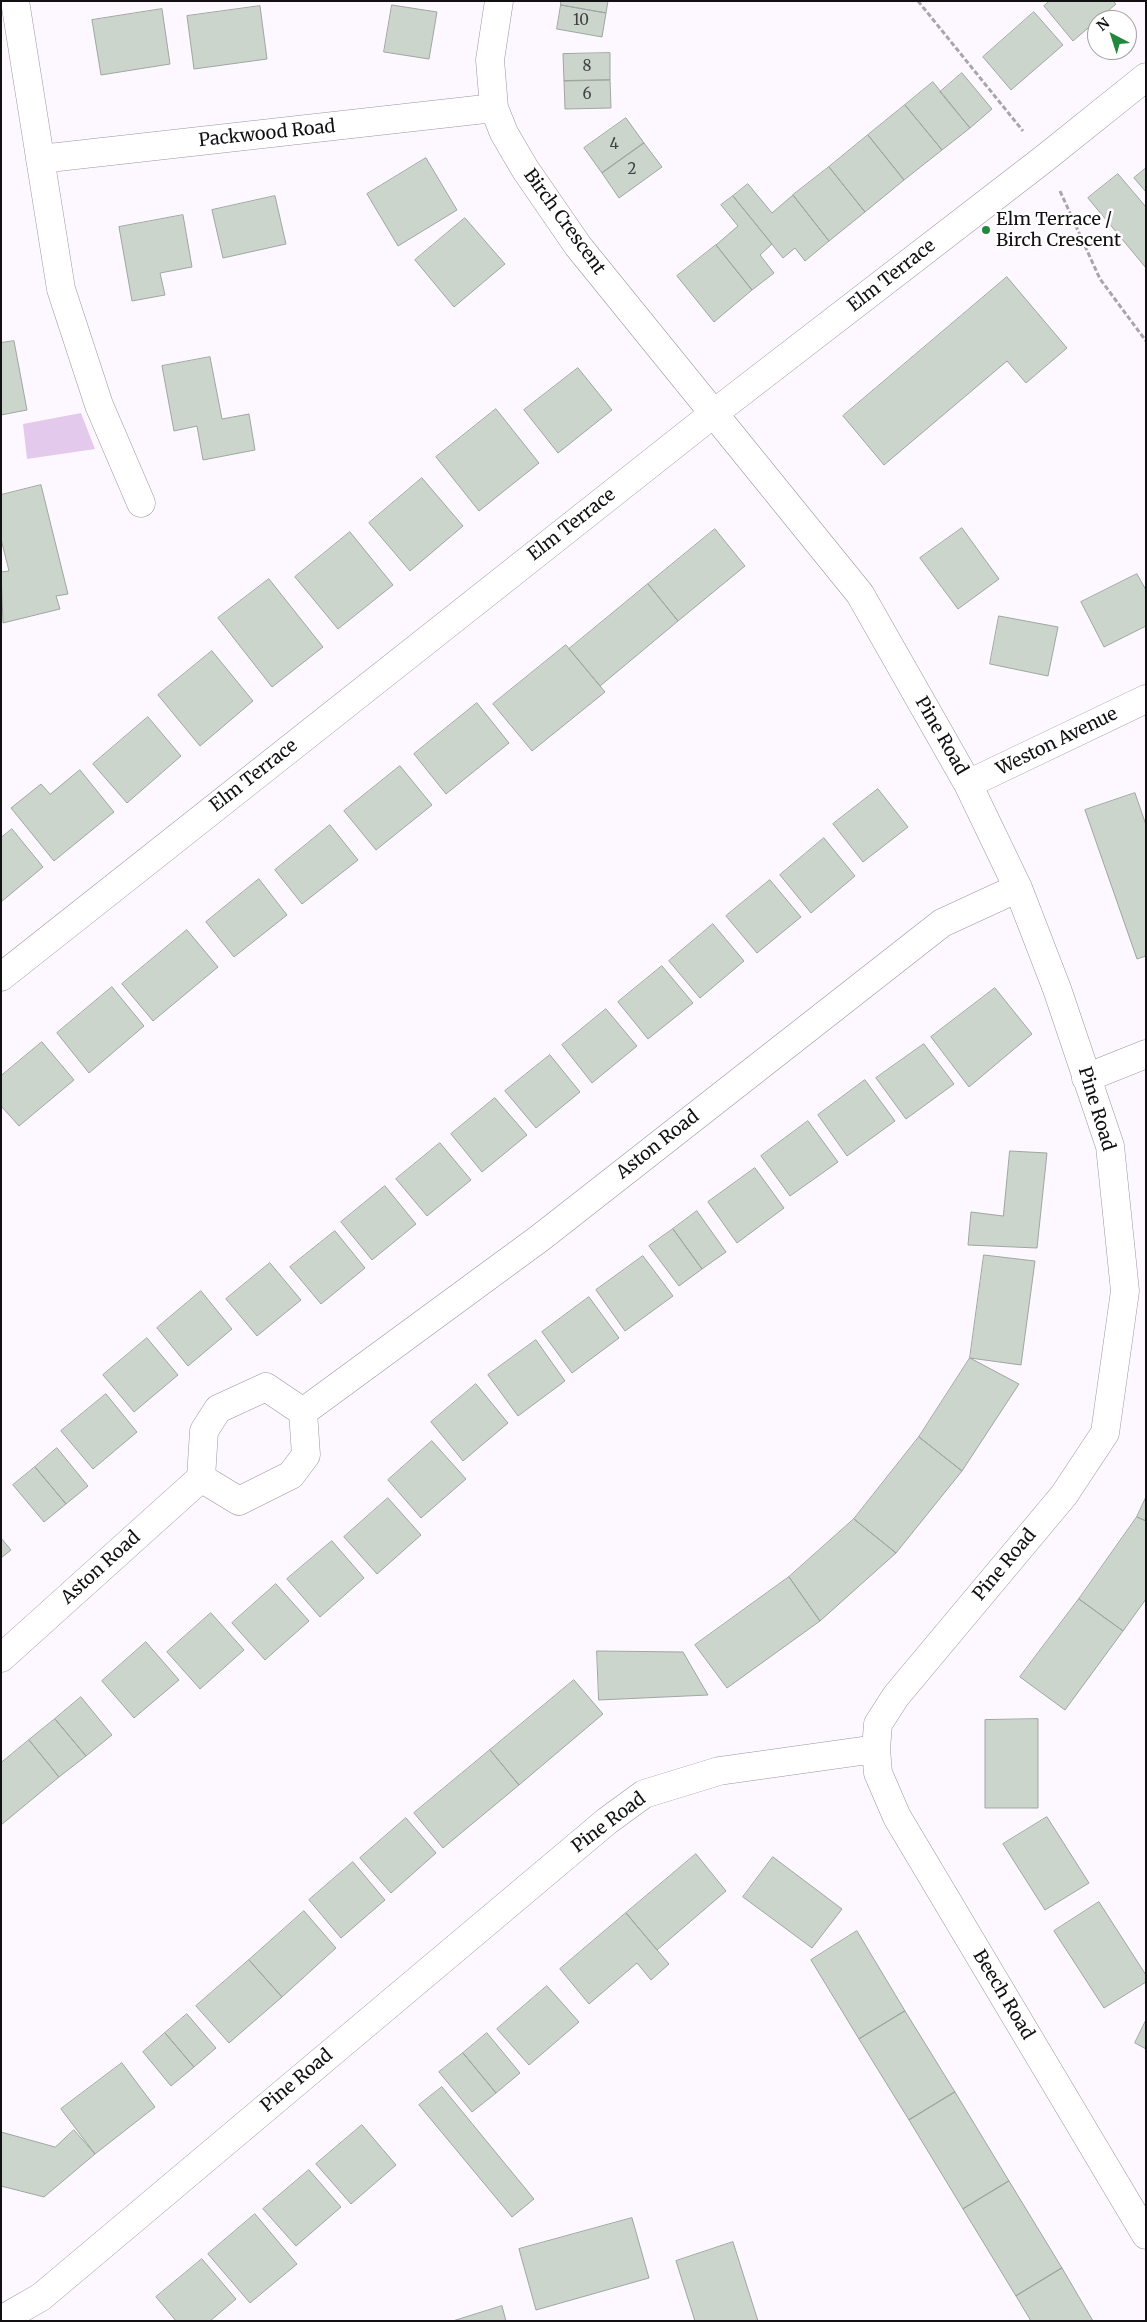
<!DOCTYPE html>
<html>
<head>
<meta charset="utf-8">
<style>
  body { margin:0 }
  #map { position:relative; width:1147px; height:2322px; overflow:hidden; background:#fdf8ff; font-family:Merriweather,serif }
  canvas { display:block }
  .frame { position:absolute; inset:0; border:2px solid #121013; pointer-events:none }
  .north { position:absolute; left:1087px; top:10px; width:50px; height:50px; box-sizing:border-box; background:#fff; border:1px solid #a09fa1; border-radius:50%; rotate:320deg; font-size:14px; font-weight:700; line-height:20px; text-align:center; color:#121013 }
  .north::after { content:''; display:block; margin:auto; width:18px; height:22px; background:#23873c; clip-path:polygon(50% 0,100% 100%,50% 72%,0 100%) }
</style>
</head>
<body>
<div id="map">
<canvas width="1147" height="2322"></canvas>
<div class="frame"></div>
<div class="north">N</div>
</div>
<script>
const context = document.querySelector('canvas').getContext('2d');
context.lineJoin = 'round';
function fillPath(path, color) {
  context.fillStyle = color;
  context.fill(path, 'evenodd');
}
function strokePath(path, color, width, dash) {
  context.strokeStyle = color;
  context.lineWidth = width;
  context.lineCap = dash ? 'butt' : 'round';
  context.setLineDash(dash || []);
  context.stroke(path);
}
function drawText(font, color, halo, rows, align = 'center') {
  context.font = font + ' Merriweather,serif';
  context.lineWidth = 5;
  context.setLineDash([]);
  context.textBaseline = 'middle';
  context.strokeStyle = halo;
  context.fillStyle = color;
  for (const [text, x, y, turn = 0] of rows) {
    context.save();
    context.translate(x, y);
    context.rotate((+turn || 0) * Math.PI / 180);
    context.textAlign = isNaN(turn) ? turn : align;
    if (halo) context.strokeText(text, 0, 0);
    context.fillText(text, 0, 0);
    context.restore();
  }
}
fillPath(new Path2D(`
  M81 413 95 449 27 459 23 424Z`), '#e3c9ec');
const building = new Path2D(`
  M561 1H608L606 13 561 5Z
  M1050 1H1113L1116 4 1073 41 1044 6Z
  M392 5 437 12 429 59 384 52Z
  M561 5 606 13 602 37 557 29Z
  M260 6 267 59 194 69 187 16Z
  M162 9 170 64 101 75 92 20Z
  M1034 12 1063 45 1011 90 983 57Z
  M610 53V80L564 81 563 54Z
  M962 73 992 109 970 128 940 92Z
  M610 80 611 108 565 109 564 81Z
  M933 82 970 128 942 150 905 105Z
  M905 105 942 150 904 180 868 135Z
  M626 118 644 143 602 173 584 148Z
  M868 135 904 180 865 212 829 167Z
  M644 143 662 167 619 198 602 173Z
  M426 158 457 210 398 246 367 194Z
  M829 167 865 212 829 241 793 195Z
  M1146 168V192L1134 178Z
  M1118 174 1146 207V268L1088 198Z
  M748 184 772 213 793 195 829 241 805 261 795 248 783 258 733 196Z
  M275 196 286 244 223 258 212 210Z
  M733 196 772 244 760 255 774 273 752 290 716 245 738 226 721 205Z
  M183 215 192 267 160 273 165 295 132 301 119 227Z
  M465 218 505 264 454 307 415 260Z
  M716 245 752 290 714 322 677 276Z
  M1007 277 1067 348 1026 383 1007 361 884 465 843 416Z
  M14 341 27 410 1 415V343Z
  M210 357 222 419 249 414 255 450 203 460 197 426 174 431 162 366Z
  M578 368 612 410 558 453 524 410Z
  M496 409 539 463 479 511 436 457Z
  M422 478 463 526 410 571 369 523Z
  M41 485 68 594 56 596 60 609 3 623 1 572 9 571 1 539V495Z
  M962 528 999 579 958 609 920 558Z
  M715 529 745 566 678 621 648 584Z
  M350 532 393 585 338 629 295 577Z
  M1137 574 1146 590V626L1104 647 1081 602Z
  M269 579 323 647 272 687 218 618Z
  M648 584 678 621 600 686 569 649Z
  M999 616 1058 627 1048 676 990 664Z
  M566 645 605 692 532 751 493 704Z
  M212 651 253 701 200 746 158 695Z
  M477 703 509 743 446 794 414 754Z
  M148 717 181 756 127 803 93 764Z
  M400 766 432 805 376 850 344 811Z
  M80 770 114 812 54 861 11 808 41 784 50 794Z
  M878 789 908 827 863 862 833 824Z
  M1135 793 1146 825V956L1137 959 1085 810Z
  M330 825 358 860 302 904 275 870Z
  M12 829 43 867 1 902V838Z
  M824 838 855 876 811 913 780 875Z
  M259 879 287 915 234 957 206 922Z
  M770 880 801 917 757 953 726 916Z
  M713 924 744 961 700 998 669 961Z
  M187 930 218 967 153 1021 122 984Z
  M662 966 693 1003 648 1039 618 1002Z
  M112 987 144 1026 89 1073 57 1033Z
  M995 988 1032 1034 969 1087 931 1037Z
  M606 1009 637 1046 592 1083 562 1045Z
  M42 1042 74 1080 19 1126 1 1106V1076Z
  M924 1044 954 1084 906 1119 876 1078Z
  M550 1055 580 1092 536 1128 505 1091Z
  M865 1080 895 1121 847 1156 818 1115Z
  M495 1098 527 1135 482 1172 451 1134Z
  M808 1121 838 1162 790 1196 761 1156Z
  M440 1143 471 1180 427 1216 396 1179Z
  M1010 1151 1047 1153 1037 1248 968 1245 971 1212 1003 1216Z
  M755 1168 784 1208 737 1243 708 1202Z
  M385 1186 416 1224 372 1260 341 1222Z
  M697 1211 726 1252 702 1269 673 1229Z
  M673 1229 702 1269 679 1286 649 1246Z
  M335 1231 365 1268 321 1304 290 1267Z
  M984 1255 1035 1261 1021 1365 970 1358Z
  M643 1256 673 1296 625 1331 596 1290Z
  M270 1263 301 1300 257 1336 226 1299Z
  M201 1291 232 1329 188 1366 157 1328Z
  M589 1297 619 1338 572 1373 542 1332Z
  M147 1338 178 1375 134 1412 103 1375Z
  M536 1340 565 1381 518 1416 488 1375Z
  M970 1358 1019 1384 962 1471 919 1437Z
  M476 1384 508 1423 463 1461 431 1422Z
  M106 1394 137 1432 93 1469 61 1431Z
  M919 1437 962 1471 896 1553 854 1519Z
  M432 1441 466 1479 421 1518 388 1480Z
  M57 1448 88 1486 66 1504 35 1467Z
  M35 1467 66 1504 44 1522 13 1485Z
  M1146 1497V1521L1137 1517Z
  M388 1498 421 1535 377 1574 344 1537Z
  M1137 1517 1146 1521V1599L1123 1631 1079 1599Z
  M854 1519 896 1553 820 1621 789 1577Z
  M1 1538 11 1550 1 1558Z
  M332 1541 364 1578 320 1617 287 1579Z
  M789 1577 820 1621 727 1688 695 1645Z
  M276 1584 309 1621 265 1660 232 1623Z
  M1079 1599 1123 1631 1065 1710 1020 1677Z
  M211 1613 244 1650 200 1689 167 1652Z
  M146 1642 179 1680 134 1718 102 1681Z
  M597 1651 683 1652 708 1695 599 1700Z
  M574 1680 603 1714 519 1785 490 1750Z
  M81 1697 112 1735 86 1756 55 1719Z
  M55 1719 86 1756 59 1777 29 1740Z
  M1038 1719V1808H985V1720Z
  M29 1740 59 1777 1 1825V1763Z
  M490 1750 519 1785 443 1848 414 1813Z
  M1047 1817 1089 1883 1045 1910 1003 1844Z
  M406 1818 436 1853 391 1893 360 1858Z
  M696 1854 726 1891 657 1950 626 1913Z
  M773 1857 842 1909 812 1948 743 1897Z
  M353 1862 385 1900 341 1938 309 1900Z
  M1099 1902 1146 1975V1982L1104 2008 1054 1931Z
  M304 1911 336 1948 282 1997 249 1960Z
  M626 1913 669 1964 651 1980 637 1963 589 2004 560 1969Z
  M857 1931 905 2011 859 2039 811 1960Z
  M249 1960 282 1997 229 2043 196 2006Z
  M547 1986 579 2022 529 2065 497 2029Z
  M905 2011 955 2092 909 2120 859 2039Z
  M187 2014 216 2048 194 2067 165 2033Z
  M1146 2020V2049L1135 2043Z
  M165 2033 194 2067 171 2086 143 2052Z
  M487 2033 520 2073 496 2093 463 2053Z
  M463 2053 496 2093 472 2112 439 2072Z
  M122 2063 155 2107 95 2154 61 2109Z
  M442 2087 534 2199 512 2217 419 2105Z
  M955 2092 1009 2181 963 2209 909 2120Z
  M362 2125 396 2165 351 2204 316 2164Z
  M74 2130 95 2154 44 2197 1 2186V2132L55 2147Z
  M309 2170 341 2207 296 2246 263 2209Z
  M1009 2181 1062 2268 1016 2296 963 2209Z
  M255 2214 297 2264 250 2303 208 2254Z
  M632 2218 649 2278 536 2310 519 2249Z
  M733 2242 758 2321H695L676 2261Z
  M202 2259 236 2299 210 2321H176L156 2297Z
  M1062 2268 1093 2321H1031L1016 2296Z
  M502 2306 506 2321H453Z`);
fillPath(building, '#cbd5cc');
strokePath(building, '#9ea79f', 1);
const minor = new Path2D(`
  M15 1 61 289 99 405 141 503
  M40 159 494 108
  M968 784 1146 699
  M1 977 713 414 1045 158 1146 77
  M1086 1078 1146 1054
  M303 1412 540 1238 942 923 1018 888
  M1 1658 201 1478 204 1431 218 1409 266 1387 303 1412 306 1455 291 1475 239 1501 201 1478
  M876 1749 878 1773 897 1817 1146 2235
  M1 2320 41 2297 607 1821 644 1794 719 1771 876 1749 878 1724 896 1696 1064 1495 1105 1433 1125 1291 1110 1146 1057 989 1018 888 968 784 860 594 578 246 525 169 504 133 494 108 490 60 499 1`);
strokePath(minor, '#9c959e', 29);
strokePath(new Path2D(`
  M918 1 1023 131
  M1060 191 1100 279 1146 341`), '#a9a5aa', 3, [5, 2.5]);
strokePath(minor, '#fff', 28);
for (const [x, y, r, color] of [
  [986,230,5,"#23873c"]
]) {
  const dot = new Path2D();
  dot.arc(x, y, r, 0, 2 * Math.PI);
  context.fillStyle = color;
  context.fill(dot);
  strokePath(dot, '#fff', 2);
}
drawText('15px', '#404141', null, [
  ["10",581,21],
  ["8",587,67],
  ["6",587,95],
  ["4",614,145],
  ["2",632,170]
]);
drawText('18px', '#121013', '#fff', [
  ["Packwood Road",267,134,-6],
  ["Birch Crescent",564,222,54],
  ["Elm Terrace",892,276,-38],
  ["Elm Terrace",572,525,-38],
  ["Pine Road",941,736,60],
  ["Weston Avenue",1057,742,-26],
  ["Elm Terrace",254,776,-38],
  ["Pine Road",1096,1109,73],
  ["Aston Road",658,1145,-38],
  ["Pine Road",1005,1565,-50],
  ["Aston Road",101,1568,-42],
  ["Pine Road",609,1823,-37],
  ["Beech Road",1003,1995,59],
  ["Pine Road",297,2081,-40]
]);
drawText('18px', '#121013', '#fff', [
  ["Elm Terrace /",996,220],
  ["Birch Crescent",996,241]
], 'left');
</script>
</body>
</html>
